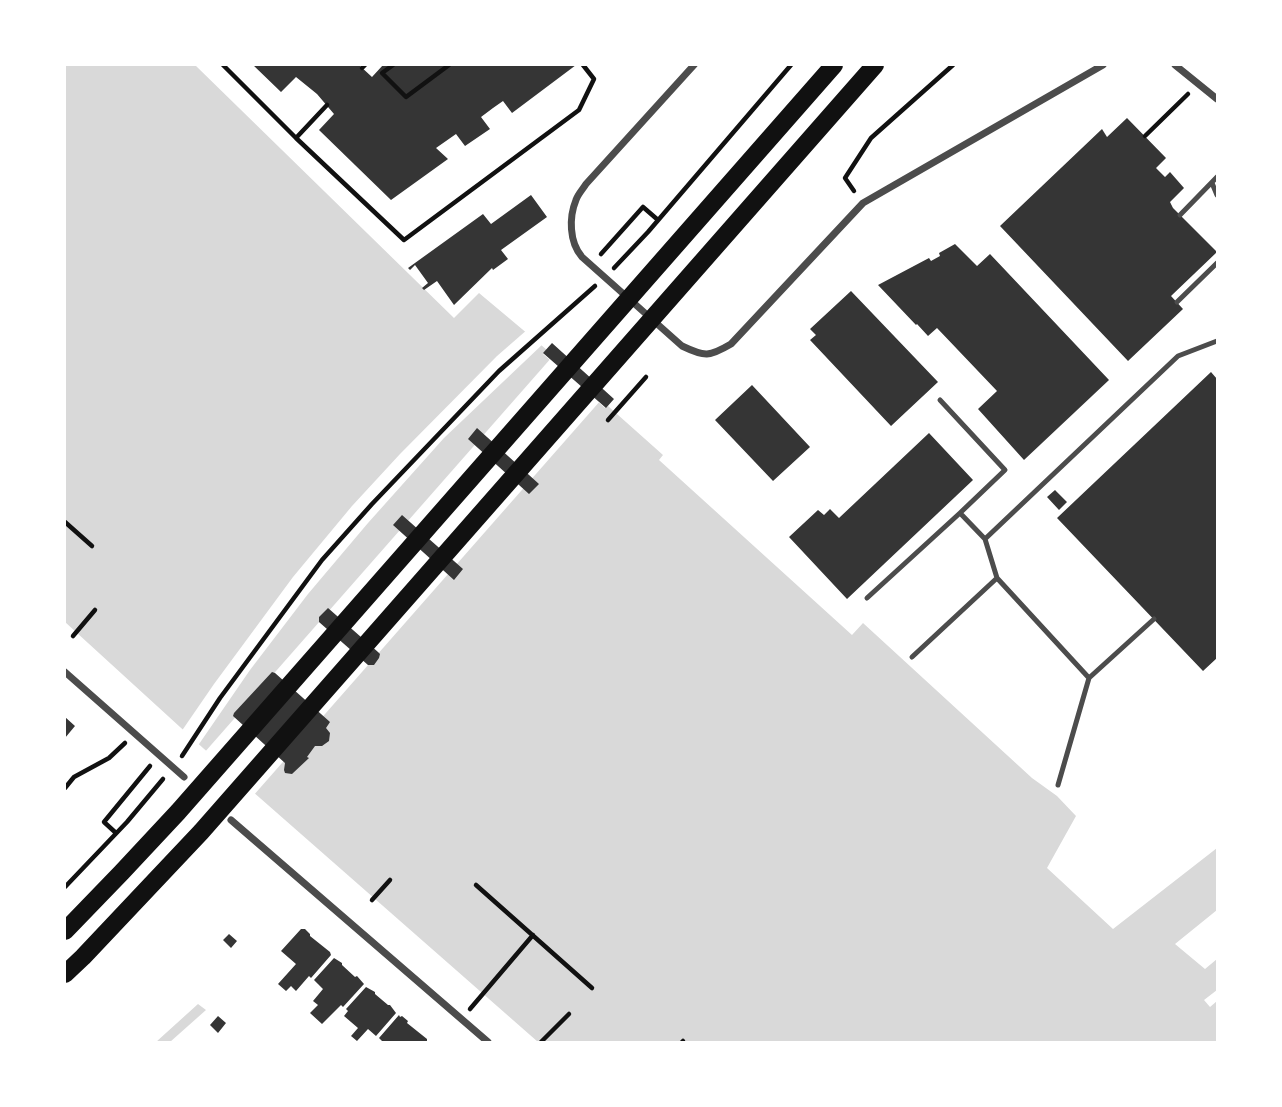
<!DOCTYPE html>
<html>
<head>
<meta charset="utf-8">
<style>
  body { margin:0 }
  #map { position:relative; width:1282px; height:1107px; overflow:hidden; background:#fff; font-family:Quicksand,sans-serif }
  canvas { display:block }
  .frame { position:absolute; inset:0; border:66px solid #fff; pointer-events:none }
</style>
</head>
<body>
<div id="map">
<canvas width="1282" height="1107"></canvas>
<div class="frame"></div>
</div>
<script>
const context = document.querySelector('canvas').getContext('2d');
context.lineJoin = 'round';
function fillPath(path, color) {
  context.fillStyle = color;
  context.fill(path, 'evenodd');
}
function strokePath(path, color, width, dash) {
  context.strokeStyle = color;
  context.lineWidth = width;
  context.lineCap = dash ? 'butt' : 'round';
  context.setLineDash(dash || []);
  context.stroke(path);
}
fillPath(new Path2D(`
  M65 65H195L454 318 479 293 547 350 543 354 605 408 608 406 663 455 659 460 852 635 863 623 1032 778 1057 796 1076 816 1047 868 1113 929 1217 848V910L1175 944 1205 969 1217 959V990L1204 1000 1210 1007 1217 1001V1042H538L203 748 65 622Z
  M198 1004 206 1010 170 1042H156Z`), '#d9d9d9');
fillPath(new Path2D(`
  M528 329 544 343 444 438 368 523 308 594 250 670 197 747 181 732 214 684 293 577 352 506 400 454 497 356Z
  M552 357 601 400 253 796 204 753Z`), '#fff');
fillPath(new Path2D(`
  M253 65H359L372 77 383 65H576L512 113 503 101 493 108 481 117 490 129 465 146 456 134 436 148 448 159 391 200 319 130 334 114 317 94 296 77 281 92Z
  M1127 118 1166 158 1156 168 1165 177 1170 172 1184 188 1170 202 1173 208 1217 252 1171 296 1183 309 1128 361 1000 226 1102 129 1107 137Z
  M531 195 547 217 501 250 508 259 493 270 492 268 454 305 437 281 424 290 422 288 428 283 415 265 410 270 408 268 483 214 491 224Z
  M955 244 977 266 990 254 1109 380 1024 460 978 409 997 391 937 328 928 336 917 324 916 325 878 285 929 258 931 261 940 256 939 253Z
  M851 291 938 382 891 426 810 340 816 335 810 329Z
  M552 343 614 399 606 408 543 353Z
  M1211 372 1217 379V658L1203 671 1057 518Z
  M752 385 810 447 773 481 715 420Z
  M477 428 539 484 529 494 468 439Z
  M929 433 973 480 847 599 789 537 818 510 824 515 830 509 839 518Z
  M1055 490 1067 502 1059 510 1047 497Z
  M402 515 463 569 454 580 393 525Z
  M328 608 378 652 380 654 379 658 374 665H368L319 622V617Z
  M272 672 275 673 330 722 326 728 330 733 329 741 322 746H315L307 757 309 758 292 774 285 773 284 770 285 763 233 716 234 713Z
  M65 717 75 726 65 738Z
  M301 929H305L310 934V936L330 952 331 955 311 978 309 976 296 991 291 986 286 991 278 984 296 964 281 951Z
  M229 934 237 941 231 948 223 940Z
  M334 958 342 963V965L355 977 357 976 364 984 343 1007 341 1005 322 1024 310 1013 318 1005 313 1001 323 989 314 980Z
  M366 987 375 992V994L388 1005H390L396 1013 376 1036 368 1029 357 1041 351 1036 358 1028 344 1016 348 1011 346 1009Z
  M399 1015 400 1017 402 1016 408 1021 407 1023 427 1039V1042H383L379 1038Z
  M218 1016 226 1023 218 1033 210 1025Z`), '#353535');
strokePath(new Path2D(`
  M223 65 296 138 404 240 579 110 594 79 583 65
  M393 65 382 73 406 97 449 65
  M362 68 365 65
  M1145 136 1188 94
  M296 138 327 105
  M854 191 845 178 871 138 953 65
  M601 254 643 207 658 220
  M614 268 648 232 791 65
  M608 420 646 377
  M65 522 92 546
  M73 636 95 610
  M182 756 220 698 322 560 372 504 499 371 595 286
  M65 788 74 777 109 758 125 743
  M116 833 104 822 150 766
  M476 885 592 988
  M65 887 127 822 163 779
  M372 900 390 880
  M470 1009 533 935
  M541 1042 569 1014
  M682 1042 683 1041`), '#111', 4.5);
strokePath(new Path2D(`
  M1212 183 1217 195
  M1180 215 1217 177
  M1177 302 1217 263
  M940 400 1005 470 960 513
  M985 539 997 578 1089 678 1154 619
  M867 598 960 513 985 539 1178 356 1217 341
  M912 657 997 578
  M1058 785 1089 678`), '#4c4c4c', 5);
strokePath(new Path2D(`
  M694 65 586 184C583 189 578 194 576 200 569 217 569 242 582 257L682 346C705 357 709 357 731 344L863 203 1103 65
  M1175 65 1217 99
  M65 672 184 777
  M231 820 488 1042`), '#4c4c4c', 7);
strokePath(new Path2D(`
  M65 931 122 872 178 812 834 65
  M65 974 83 957 201 832 875 65`), '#111', 18);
</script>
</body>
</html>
